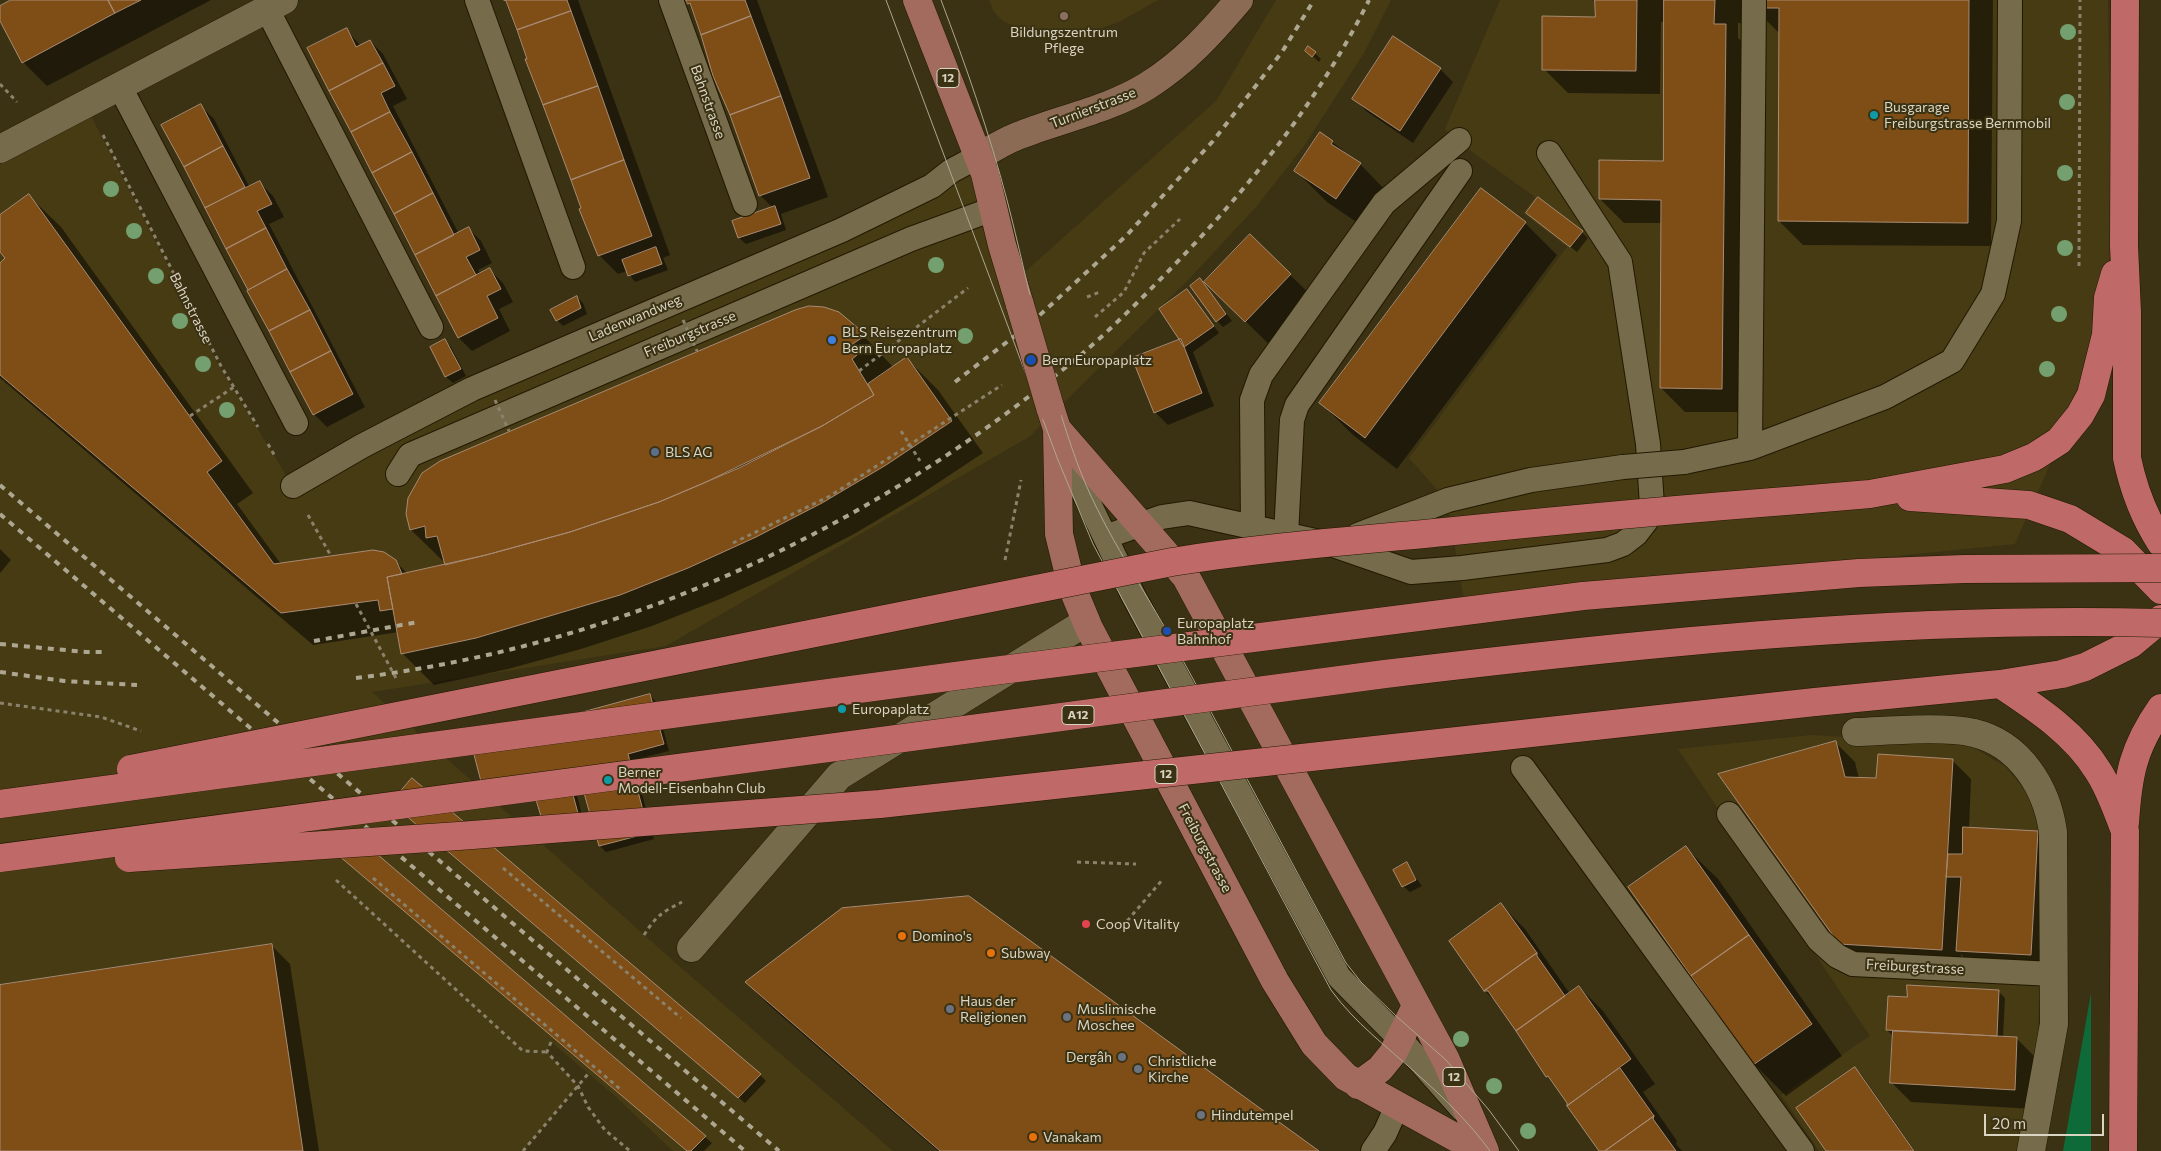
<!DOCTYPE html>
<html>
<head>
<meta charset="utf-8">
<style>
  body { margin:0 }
  #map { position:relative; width:2161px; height:1151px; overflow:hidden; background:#3b3213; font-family:Commissioner,sans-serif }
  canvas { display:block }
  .scale { position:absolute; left:1984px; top:1114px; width:120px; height:22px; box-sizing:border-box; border:2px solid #dad4c3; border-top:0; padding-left:6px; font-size:15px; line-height:18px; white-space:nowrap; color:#dad4c3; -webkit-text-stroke:4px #3b3213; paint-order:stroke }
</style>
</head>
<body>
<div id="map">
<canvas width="2161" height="1151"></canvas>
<div class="scale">20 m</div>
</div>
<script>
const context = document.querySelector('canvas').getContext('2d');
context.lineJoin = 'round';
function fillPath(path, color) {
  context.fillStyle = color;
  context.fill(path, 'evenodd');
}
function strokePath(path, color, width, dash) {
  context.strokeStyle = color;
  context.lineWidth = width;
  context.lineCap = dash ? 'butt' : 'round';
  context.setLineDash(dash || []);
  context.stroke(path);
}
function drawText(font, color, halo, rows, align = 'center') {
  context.font = font + ' Commissioner,sans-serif';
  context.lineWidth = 4;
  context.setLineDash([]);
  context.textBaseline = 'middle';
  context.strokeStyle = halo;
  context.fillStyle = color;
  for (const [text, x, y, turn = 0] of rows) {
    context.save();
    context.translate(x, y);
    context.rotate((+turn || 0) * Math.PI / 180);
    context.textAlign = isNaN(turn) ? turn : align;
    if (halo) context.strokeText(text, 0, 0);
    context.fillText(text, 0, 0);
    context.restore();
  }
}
fillPath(new Path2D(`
  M989 0H1158L1121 21 1088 33 1060 38H1044L1003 21 994 12Z
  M1276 0H1391L1364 53 1304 146 1256 207 1190 278 1029 437 666 646 372 692 679 966 893 1151H673L614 1095 551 1042 547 1052 578 1086 523 1151H0V152L87 108 219 366 294 488 362 447 974 169 1017 279 1216 101Z
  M1500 0H2108L2111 227 2107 296 2091 371 2015 544 1464 600 1447 501 1409 458 1567 247 1523 213 1535 197 1461 144 1445 129Z
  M1811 735 1968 744 2006 767 2028 794 2044 824 2038 1036 2017 1151H1819L1781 1095 1870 1036 1678 749Z`), '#473b14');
fillPath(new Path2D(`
  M2091 993V1151H2063Z`), '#0e6a38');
fillPath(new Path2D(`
  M13 0H211L47 86 23 62 0 19V7Z
  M505 0H578L670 255 663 258 668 270 635 282 627 271 618 274 599 255Z
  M688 0H757L828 197 781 214 786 230 746 244 739 238 734 222 773 208 760 195Z
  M1593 0H1993L1991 246 1803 245 1779 221 1780 32H1778L1755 9V24L1738 23V38L1750 49 1746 412H1685L1661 388 1662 223H1624L1600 199 1664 162 1665 22H1661L1660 94 1568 93 1544 69 1596 18V3Z
  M346 30 361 46 370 41 383 54 407 99 393 106 459 234 468 228 481 241 492 263 478 270 481 274 490 270 503 283 513 302 499 309 510 331 472 351 459 338 308 49Z
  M1307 51 1315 53 1321 59 1319 62Z
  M1440 69 1453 82 1413 143 1366 111 1354 98Z
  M201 106 214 119 250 188 260 183 273 196 284 217 269 224 365 407 327 427 314 414 163 125Z
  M1332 142 1360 164 1391 196 1368 230 1327 202 1296 171Z
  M1481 190 1525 223 1557 255 1397 469 1353 435 1321 403Z
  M29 196 61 227 253 493 237 504 281 564 395 561 408 574 446 566 445 561H443L411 530 409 498 416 483 431 467 795 311 858 330 894 368 907 359 938 390 983 453 918 496 854 534 788 568 720 599 652 626 581 649 508 669 434 685 402 653 399 632 313 645 0 378V265L6 258 0 250V217Z
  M1527 213 1582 232 1588 238 1577 252Z
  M1250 236 1322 306 1278 353 1238 314Z
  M1200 279 1232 321 1223 327 1217 321Z
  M1187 290 1219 333 1193 352 1214 406 1168 425 1155 412 1181 340Z
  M577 297 583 303 587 314 563 326 557 320Z
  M445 341 451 347 466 376 453 383 446 377 431 347Z
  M0 549 11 560 0 573Z
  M650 695 656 702 669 751 633 760 654 839 606 852 600 846 580 775Z
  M1836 743 1855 762 1859 779 1878 780 1952 760 1971 779 1969 829 2038 833 2057 852 2050 973 1976 969 1961 954V969L1859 963 1840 943Z
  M575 788 584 823 551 832Z
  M399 809 760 1075 766 1081 745 1103Z
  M1686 848 1718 879 1842 1056 1786 1096 1754 1064 1630 888Z
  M1406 864 1422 886 1410 892 1403 886Z
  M1501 905 1525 929 1570 994 1579 987 1603 1011 1655 1084 1643 1092 1677 1141 1676 1144 1682 1151H1601L1498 1004 1486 992 1450 942Z
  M271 945 290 964 319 1151H0V988Z
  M746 982 1316 1151H938L770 1006Z
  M1999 992 2005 998 2003 1038 2017 1039 2036 1058 2034 1109 1911 1102 1892 1083 1893 1036 1887 1030 1908 998Z
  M1855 1068 1861 1074 1915 1151H1828Z
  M705 1137 712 1143 704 1151H688Z`), '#0007');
const building = new Path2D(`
  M11 0H108L115 13 22 63 0 21V6Z
  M108 0H141L115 13Z
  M504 0H567L571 11 517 30 506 1Z
  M686 0H745L751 16 701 35 690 3 688 4Z
  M1595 0H1637L1636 71 1542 70V16L1595 17Z
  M1664 0H1715L1714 24H1726L1722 389 1660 388 1661 200 1599 199V160L1663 161Z
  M1752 0H1969L1968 223 1778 221 1779 8H1752Z
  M571 11 598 86 543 105 525 59H527L517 30Z
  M751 16 781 96 730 115 713 76 701 35Z
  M347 28 356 47 370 40 383 63 329 91 307 48Z
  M1393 36 1441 68 1400 131 1352 99Z
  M1308 46 1316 52 1312 57 1305 51Z
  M383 63 395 86 381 93 390 112 351 132 329 91Z
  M598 86 624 160 571 180 543 105Z
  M781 96 810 178 759 196 730 115Z
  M201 104 223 146 184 167 161 125Z
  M390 112 412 152 372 173 351 132Z
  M1320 132 1333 141 1331 144 1361 163 1336 199 1294 171Z
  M223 146 245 187 205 208 184 167Z
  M412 152 433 193 394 214 372 173Z
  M624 160 652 236 598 256 579 209 581 208 571 180Z
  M260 181 272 204 257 211 266 228 226 249 205 208Z
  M1481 188 1526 222 1365 438 1319 403Z
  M433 193 454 235 415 255 394 214Z
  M29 194 222 461 207 472 274 564 373 550 384 552 396 560 402 574 387 577 393 609 380 611 378 600 281 613 0 375V263L5 258 0 252V215Z
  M1538 197 1583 231 1570 247 1526 213Z
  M775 206 781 224 738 238 732 221Z
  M469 227 480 250 466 257 476 275 436 296 415 255Z
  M266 228 287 269 248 290 226 249Z
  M1250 234 1291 274 1245 322 1204 282Z
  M656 247 662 264 628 276 622 260Z
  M490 268 501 289 487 296 498 318 458 338 436 296Z
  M287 269 310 310 269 331 247 291Z
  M1200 278 1226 314 1216 322 1190 286Z
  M1187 289 1214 326 1184 347 1159 309Z
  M577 296 581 308 556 321 550 310Z
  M809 306 824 307 839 312 859 329 863 337 851 345 857 355 852 359 874 395 822 426 739 468 659 502 570 532 486 555 445 565 437 536 426 538 425 526 410 530 406 514 408 498 422 473 440 461 795 310Z
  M310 310 331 351 290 372 269 331Z
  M445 339 461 369 445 377 430 347Z
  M1181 339 1202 393 1154 413 1132 358Z
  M331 351 353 394 313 415 290 372Z
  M907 357 952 421 886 465 822 503 756 537 688 568 620 595 476 638 401 654 387 577 486 555 570 532 659 502 704 483 822 426 874 395 868 384Z
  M650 694 664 744 628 754 649 833 599 846 577 768 484 793 471 743Z
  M1836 741 1845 777 1876 778 1878 754 1953 759 1942 950 1839 944 1718 774Z
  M412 778 761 1074 738 1098 391 803Z
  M569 780 579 817 544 826 533 790Z
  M1963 827 2038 831 2031 955 1956 951 1961 877H1946L1948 854H1962Z
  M356 836 706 1136 691 1151H687L338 855Z
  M1686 846 1749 935 1691 976 1628 887Z
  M1407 862 1416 880 1402 887 1393 870Z
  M969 896 1228 1085 1319 1151H940L745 982 842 908Z
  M1501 903 1537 953 1484 991 1449 941Z
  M1749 935 1812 1024 1753 1065 1691 976Z
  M272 944 303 1151H0V985Z
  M1537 953V956L1565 996 1516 1031 1488 991H1484Z
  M1907 985 1999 990 1997 1036 1886 1030 1888 996 1907 997Z
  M1579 986 1631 1059 1567 1106V1103L1548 1076 1546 1077 1516 1031Z
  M1893 1031 2017 1037 2015 1090 1890 1083Z
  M1855 1067 1914 1151H1826L1796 1108Z
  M1620 1068 1654 1116 1605 1151H1599L1567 1106Z
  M1654 1116 1653 1119 1676 1151H1605Z`);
fillPath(building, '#7f4d16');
strokePath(building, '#a78b73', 1);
const lane = new Path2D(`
  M477 0 573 267
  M671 0 745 204
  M267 9 431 327
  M120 87 296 423
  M1060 437 1070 464 1133 595 1339 977 1400 1039 1462 1109
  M1750 448 1754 0
  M1684 462 1750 448 1885 397 1952 361 1993 294 2009 221 2010 0
  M398 474 410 455 911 239 993 209
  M293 486 362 446 472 389 842 230 932 186 951 171 979 156
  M1253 528 1252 400 1261 375 1384 203 1459 140
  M1286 535 1292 420 1297 405 1460 171
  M1358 535 1448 500 1531 480 1623 467
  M1105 537 1162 517 1189 513 1333 545 1411 572 1462 568 1607 550 1623 544 1636 534 1646 521 1652 506 1648 444 1620 262 1549 153
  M1523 768 1802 1151
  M1729 814 1819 940 1837 956 1853 964 2053 974
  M1373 1151 1385 1133 1397 1106`);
const street = new Path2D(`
  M0 149 284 0
  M1856 732C1889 731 1943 726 1974 733 2020 744 2047 788 2053 832L2054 1024 2031 1151
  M691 948 839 776 1086 622`);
const secondary = new Path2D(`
  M979 156C993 149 1007 139 1023 134 1064 118 1110 109 1147 86 1184 63 1211 33 1239 0`);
const primary = new Path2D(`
  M917 0 985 174 1002 245 1020 305
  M1050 407 1057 429 1059 534 1072 587 1089 628 1275 981 1314 1044 1346 1077 1480 1151
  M1057 429 1186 577 1446 1060 1485 1151
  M1358 1085 1380 1069 1393 1053 1416 1006`);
const highway = new Path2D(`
  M2125 0 2124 246 2127 312V458C2133 487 2144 517 2161 543
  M1910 497 2029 505 2070 519 2123 551 2161 590
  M1799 500 1870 494 2005 469 2034 457 2059 441 2080 415 2091 395 2106 335 2108 298 2115 274
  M2000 684C2036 708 2075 733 2098 771 2110 789 2117 811 2125 831L2123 1151
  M1815 702 2000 684 2062 674 2085 667 2131 644 2161 619
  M2125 823C2128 775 2133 748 2161 708`);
strokePath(lane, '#221900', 26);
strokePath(street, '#221900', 29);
strokePath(secondary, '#221900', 29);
strokePath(primary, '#221900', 29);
strokePath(highway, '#221900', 29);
strokePath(new Path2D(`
  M0 84 17 102
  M103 135 221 366 258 427
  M2079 266 2080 0
  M1087 297 1100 292
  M1095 317 1124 292 1144 253 1180 219
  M859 371 968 288
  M190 416 234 387
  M901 431 920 461
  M268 444 276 458
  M308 515 331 556
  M733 543 830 496 1002 385
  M1005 560 1021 480
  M0 703 101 717 141 731
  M1077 862 1136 864
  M503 868 681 1018
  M373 878 620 1089
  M336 880 523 1051 547 1052
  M1122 927 1163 879
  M644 935C656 916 662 912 682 902
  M551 1042 547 1052 578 1086 588 1107 605 1130 630 1151
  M523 1151 588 1074`), '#8a826a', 3, [4, 4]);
strokePath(lane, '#766c4c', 24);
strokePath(street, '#766c4c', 28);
strokePath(secondary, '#8c6b54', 28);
strokePath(primary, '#a26b5d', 28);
strokePath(highway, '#bf6a68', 28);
strokePath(new Path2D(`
  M886 0 1058 460 1093 544 1331 990C1355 1023 1386 1046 1416 1073 1443 1097 1469 1122 1490 1151
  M941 0C966 66 989 132 1007 200 1030 289 1046 379 1078 465 1100 524 1137 578 1168 633 1228 742 1286 853 1346 963L1361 982 1396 1016 1446 1060 1489 1110 1519 1151`), '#ada691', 1);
strokePath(new Path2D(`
  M955 382 1029 325 1126 236 1213 141 1282 52 1314 0
  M0 485 779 1151
  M0 514 745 1151
  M314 641 418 622
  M0 644 86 652H107
  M0 672 64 681 137 685
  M356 678C626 645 876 527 1083 353 1118 323 1151 289 1183 256 1256 179 1322 95 1369 0`), '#ada691', 4, [6, 6]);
const laneBridge = new Path2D(`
  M1623 467 1684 462`);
const primaryBridge = new Path2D(`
  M1020 305 1050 407`);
const highwayBridge = new Path2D(`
  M131 769 1172 562C1263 547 1353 541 1444 532 1562 520 1680 509 1799 500
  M0 804 978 673 1583 596 1859 573 1964 569 2161 568
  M0 858 1385 674C1643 643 1901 616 2161 623
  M129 858 459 836 880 804 1815 702`);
strokePath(laneBridge, '#221900', 26, []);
strokePath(primaryBridge, '#221900', 29, []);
strokePath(highwayBridge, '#221900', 29, []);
strokePath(new Path2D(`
  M683 320 697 351
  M495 400 509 431
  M356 604 397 680`), '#8a826a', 3, [4, 4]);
strokePath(laneBridge, '#766c4c', 24);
strokePath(primaryBridge, '#a26b5d', 28);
strokePath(highwayBridge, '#bf6a68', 28);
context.fillStyle = '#74a070';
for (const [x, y] of [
  [2068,32],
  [2067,102],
  [2065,173],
  [111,189],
  [134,231],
  [2065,248],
  [936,265],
  [156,276],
  [2059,314],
  [180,321],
  [965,336],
  [203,364],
  [2047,369],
  [227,410],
  [1461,1039],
  [1494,1086],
  [1528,1131]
]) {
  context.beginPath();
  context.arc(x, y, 8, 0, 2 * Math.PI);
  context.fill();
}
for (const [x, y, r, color] of [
  [1064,16,5,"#8d6e63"],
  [1874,115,5,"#0f9aa8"],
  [832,340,5,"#3f7fe0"],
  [1031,360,6,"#1a4fb4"],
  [655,452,5,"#5c6f8a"],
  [1167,631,5,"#1a4fb4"],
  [842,709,5,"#0f9aa8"],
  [608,780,5,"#0f9aa8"],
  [1086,924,5,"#e0444e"],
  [902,936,5,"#e8710a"],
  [991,953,5,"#e8710a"],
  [950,1009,5,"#6b7280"],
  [1067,1017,5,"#6b7280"],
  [1122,1057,5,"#6b7280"],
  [1138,1069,5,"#6b7280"],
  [1201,1115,5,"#6b7280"],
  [1033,1137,5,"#e8710a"]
]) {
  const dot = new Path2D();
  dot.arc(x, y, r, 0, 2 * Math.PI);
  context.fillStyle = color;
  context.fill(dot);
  strokePath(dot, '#3b3213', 2);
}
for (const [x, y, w] of [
  [948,78,22],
  [1078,715,32],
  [1166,774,22],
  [1454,1077,22]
]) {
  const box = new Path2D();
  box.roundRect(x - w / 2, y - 9.5, w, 19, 4);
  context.fillStyle = '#3b3213';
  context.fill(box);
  strokePath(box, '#dad4c3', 1);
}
drawText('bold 12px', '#dad4c3', null, [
  ["12",948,78],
  ["A12",1078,715],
  ["12",1166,774],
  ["12",1454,1077]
]);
drawText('14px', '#dad4c3', '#3b3213', [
  ["Bildungszentrum",1064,32,"center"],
  ["Pflege",1064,48,"center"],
  ["Busgarage",1884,107],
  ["Freiburgstrasse Bernmobil",1884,123],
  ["BLS Reisezentrum",842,332],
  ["Bern Europaplatz",842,348],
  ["Bern Europaplatz",1042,360],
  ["BLS AG",665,452],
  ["Europaplatz",1177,623],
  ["Bahnhof",1177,639],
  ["Europaplatz",852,709],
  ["Berner",618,772],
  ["Modell-Eisenbahn Club",618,788],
  ["Coop Vitality",1096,924],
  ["Domino's",912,936],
  ["Subway",1001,953],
  ["Haus der",960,1001],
  ["Religionen",960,1017],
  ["Muslimische",1077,1009],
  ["Moschee",1077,1025],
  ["Dergâh",1112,1057,"right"],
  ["Christliche",1148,1061],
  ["Kirche",1148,1077],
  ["Hindutempel",1211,1115],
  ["Vanakam",1043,1137]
], 'left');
drawText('14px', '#dad4c3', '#3b3213', [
  ["Bahnstrasse",708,102,70],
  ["Turnierstrasse",1093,108,-21],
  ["Bahnstrasse",191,308,63],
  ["Ladenwandweg",635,318,-23],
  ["Freiburgstrasse",690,334,-23],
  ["Freiburgstrasse",1205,848,62],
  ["Freiburgstrasse",1915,967,3]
]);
</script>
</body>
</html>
